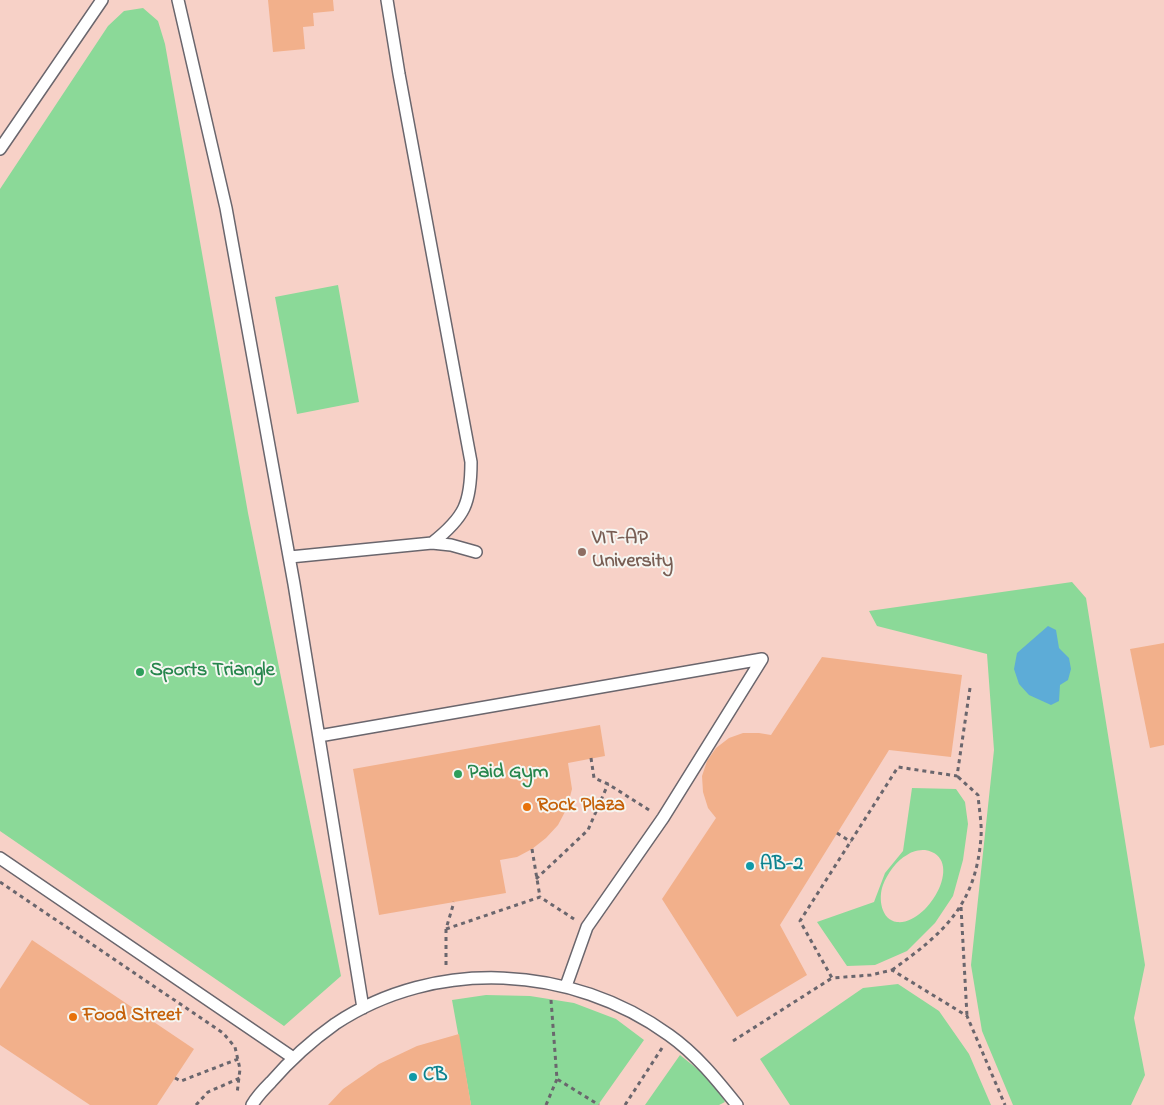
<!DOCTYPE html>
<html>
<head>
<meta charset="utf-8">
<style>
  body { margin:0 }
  canvas { display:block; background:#efe4ca }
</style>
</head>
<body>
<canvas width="1164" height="1105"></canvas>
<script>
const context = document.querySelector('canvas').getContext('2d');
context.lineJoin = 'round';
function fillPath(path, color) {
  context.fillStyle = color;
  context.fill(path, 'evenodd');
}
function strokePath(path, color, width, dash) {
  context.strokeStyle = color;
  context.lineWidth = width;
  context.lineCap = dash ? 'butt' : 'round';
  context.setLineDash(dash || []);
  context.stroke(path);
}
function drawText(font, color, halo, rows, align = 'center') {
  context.font = font + ' "Indie Flower",sans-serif';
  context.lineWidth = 4;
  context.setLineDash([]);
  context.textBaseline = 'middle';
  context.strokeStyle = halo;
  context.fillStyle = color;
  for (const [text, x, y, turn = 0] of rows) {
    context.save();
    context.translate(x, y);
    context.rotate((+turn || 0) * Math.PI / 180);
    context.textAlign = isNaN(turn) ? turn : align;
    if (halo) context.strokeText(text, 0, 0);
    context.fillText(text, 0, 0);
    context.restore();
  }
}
fillPath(new Path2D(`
  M0 0H1164V1105H0Z`), '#f7d1c7');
fillPath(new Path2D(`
  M143 8 158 21 165 44 248 513 341 976 284 1026 0 831V189L108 26 124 11Z
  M338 285 359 402 297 414 275 297Z
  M1072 582 1086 598 1145 965 1134 1018 1145 1075 1131 1105H1013L982 1031 971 965 994 750 987 654 877 626 869 611Z
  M912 788 956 789 965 802 968 824 963 860 953 896 935 923 907 951 875 965 847 966 817 922 874 902 885 873 903 851ZM925 850C967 857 928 926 897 922 881 920 878 898 883 885 887 874 897 860 907 855 912 851 919 850 925 850Z
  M898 984 939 1011 969 1054 991 1105H790L760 1059 863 988Z
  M486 995 530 996 574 1003 616 1019 644 1040 598 1105H471L452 1000Z
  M680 1055C696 1068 716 1082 725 1102L719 1105H645Z`), '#8bd998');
fillPath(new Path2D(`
  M1048 626 1056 630 1059 648 1069 658 1071 669 1068 680 1060 685 1059 701 1051 705 1029 695 1019 684 1014 669 1017 653Z`), '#5dacd7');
fillPath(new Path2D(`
  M268 0H333L334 11 313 13 314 26 303 27 305 49 273 52Z
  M1164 643V745L1150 748 1130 649Z
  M822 657 962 675 951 757 889 750 780 925 807 975 737 1017 662 899 716 818 708 808 703 792 702 776 707 761 716 748 729 738 743 733H759L771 735Z
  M600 725 605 756 568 763 572 789 567 808 558 825 546 838 532 849 517 857 500 860 506 893 379 915 353 769Z
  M32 940 194 1049 157 1105H90L0 1045V989Z
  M459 1034 471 1105H328L343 1089 379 1064 417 1046Z`), '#f2b08b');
const lane = new Path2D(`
  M178 0 226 208 294 584 363 1008
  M387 0 399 74 471 462C471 503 465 517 432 543
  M0 149 102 0
  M290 557 432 543 451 545 476 552
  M319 736 762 659
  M0 858 292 1057
  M566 986 587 927 663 818 762 659
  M252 1105C257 1096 264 1089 271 1082 291 1059 311 1041 335 1024 436 957 572 965 669 1035 696 1054 717 1080 737 1105`);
strokePath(lane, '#6a666d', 14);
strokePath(new Path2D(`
  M970 688 957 776 898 767 800 921 832 978 871 975 892 970 967 1016 1005 1105
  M591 758 594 778 608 784 649 810
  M837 833 851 842
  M532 849 540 897
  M536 879 588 830 608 784
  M0 882 223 1033 235 1047 240 1069 237 1094
  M961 907 967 1016
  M446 929 540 897 574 919
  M446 965V929L454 902
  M892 970C944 933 976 905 981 837 982 823 979 809 978 795L957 776
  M551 1000 557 1079 599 1105
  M733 1041 832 978
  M175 1078 181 1081 238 1059
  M196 1105 208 1092 240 1078
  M546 1105 557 1079
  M625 1105 662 1048`), '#6a666d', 3, [4, 4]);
strokePath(lane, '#fff', 11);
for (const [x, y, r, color] of [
  [582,552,5,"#8d6e63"],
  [140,672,5,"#2e9e5b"],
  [458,774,5,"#2e9e5b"],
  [527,807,5,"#e8710a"],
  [750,866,5,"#0f9aa8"],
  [73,1017,5,"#e8710a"],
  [413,1077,5,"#0f9aa8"]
]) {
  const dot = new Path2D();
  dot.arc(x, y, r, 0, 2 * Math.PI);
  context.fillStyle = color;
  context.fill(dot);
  strokePath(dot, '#f6f6f2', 2);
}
drawText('bold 20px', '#785e54', '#f6f6f2', [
  ["VIT-AP",592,540],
  ["University",592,563]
], 'left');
drawText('bold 20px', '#27864d', '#f6f6f2', [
  ["Sports Triangle",150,672],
  ["Paid Gym",468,774]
], 'left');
drawText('bold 20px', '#c56008', '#f6f6f2', [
  ["Rock Plaza",537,807],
  ["Food Street",83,1017]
], 'left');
drawText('bold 20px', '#0d838f', '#f6f6f2', [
  ["AB-2",760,866],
  ["CB",423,1077]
], 'left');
</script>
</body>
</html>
